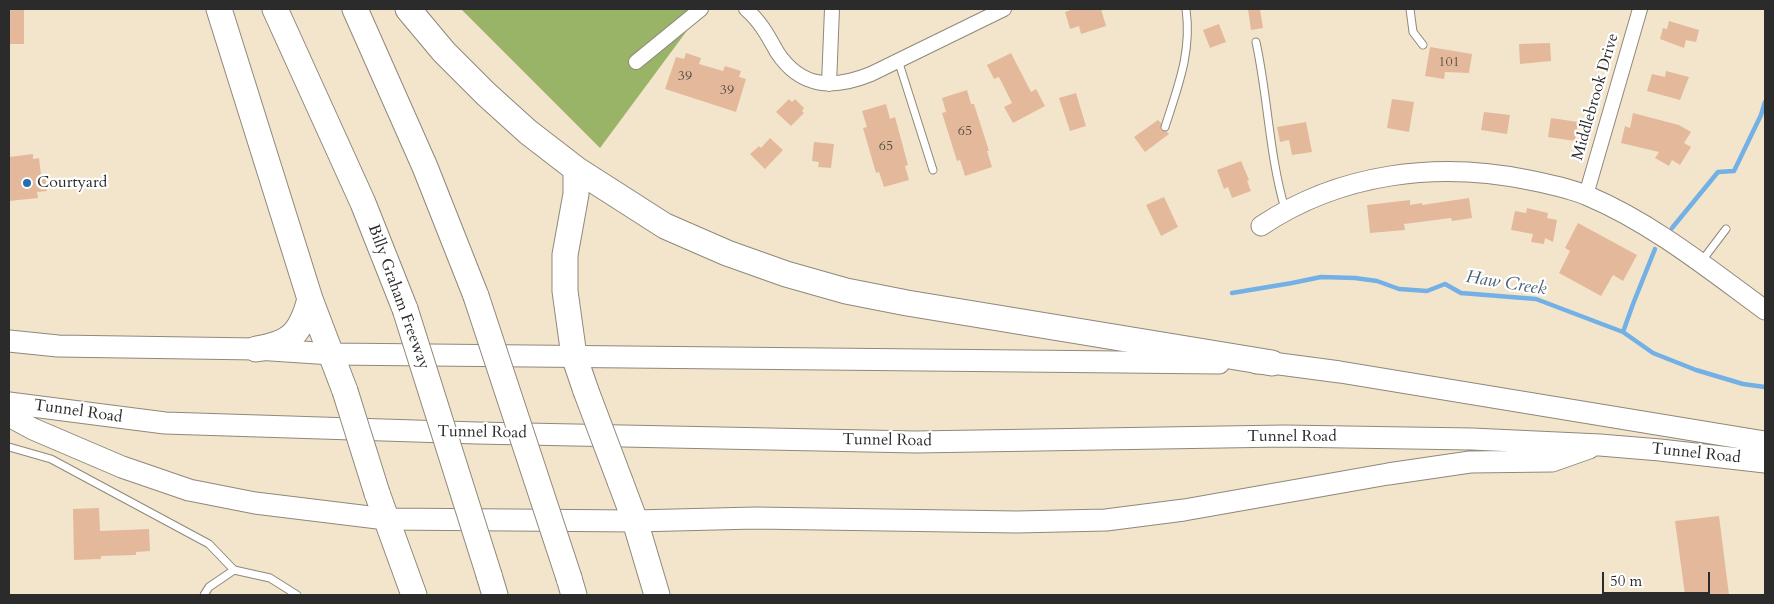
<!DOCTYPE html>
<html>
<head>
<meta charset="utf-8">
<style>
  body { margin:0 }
  #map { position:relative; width:1774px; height:604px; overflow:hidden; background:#f3e5cb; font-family:Cardo,serif }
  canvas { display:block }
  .frame { position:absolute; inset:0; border:10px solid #2b2b2b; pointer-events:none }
  .scale { position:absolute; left:1602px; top:572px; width:108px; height:22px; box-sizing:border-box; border:2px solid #2b2b2b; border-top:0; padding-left:6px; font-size:15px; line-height:18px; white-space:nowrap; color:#2b2b2b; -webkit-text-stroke:4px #fff; paint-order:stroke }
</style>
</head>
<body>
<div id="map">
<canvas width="1774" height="604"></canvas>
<div class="frame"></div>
<div class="scale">50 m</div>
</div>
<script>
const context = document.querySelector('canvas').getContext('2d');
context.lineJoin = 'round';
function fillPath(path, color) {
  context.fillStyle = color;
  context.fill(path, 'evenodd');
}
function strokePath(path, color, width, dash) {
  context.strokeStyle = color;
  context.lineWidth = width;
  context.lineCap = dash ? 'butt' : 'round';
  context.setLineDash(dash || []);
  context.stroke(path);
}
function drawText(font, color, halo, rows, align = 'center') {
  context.font = font + ' Cardo,serif';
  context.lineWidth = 4.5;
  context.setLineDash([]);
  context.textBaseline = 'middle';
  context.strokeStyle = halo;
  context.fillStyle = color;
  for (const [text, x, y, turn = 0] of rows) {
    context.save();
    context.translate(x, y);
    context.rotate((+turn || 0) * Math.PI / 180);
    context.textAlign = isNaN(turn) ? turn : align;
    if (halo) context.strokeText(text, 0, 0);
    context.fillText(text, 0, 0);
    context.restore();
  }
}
fillPath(new Path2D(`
  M461 9H703L600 148Z`), '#99b466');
strokePath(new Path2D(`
  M1672 228 1718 172 1734 171 1761 115 1765 102
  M1232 293 1292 283 1321 277 1355 278 1377 281 1399 289 1427 291 1445 284 1461 293 1536 299 1623 332 1653 353 1696 370 1743 384 1765 387
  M1623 332 1633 304 1655 249`), '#72b0e5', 4.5);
fillPath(new Path2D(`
  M9 9H24V44H9Z
  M1074 9H1101L1106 26 1081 34 1079 26 1070 29 1065 12Z
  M1248 9H1260L1263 28 1251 30Z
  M1669 21 1699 30 1696 42 1686 40 1684 48 1660 39 1663 28 1667 29Z
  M1219 24 1226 42 1210 48 1203 30Z
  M1550 43 1551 61 1520 64 1519 44Z
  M1430 47 1472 54 1469 73 1445 72 1444 79 1425 76Z
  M686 53 701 58 699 64 723 71 725 66 741 71 739 77 746 79 736 112 665 89 676 57 684 59Z
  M1011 53 1031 92 1036 89 1045 106 1013 123 1004 107 1012 103 999 77 994 79 987 65Z
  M1666 71 1689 77 1680 100 1647 91 1652 74 1665 77Z
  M967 90 971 104H974L989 151H987L992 167 965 176 960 160 957 161 942 113 946 112 942 98Z
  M1076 93 1086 126 1070 131 1059 98Z
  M789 99 792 102 795 99 804 108 802 111 804 113 791 126 776 112Z
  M1392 99 1414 102 1409 132 1387 128Z
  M886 104 890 119 895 117 908 165 905 166 909 180 884 187 879 172 876 173 863 128 867 127 862 111Z
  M1484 112 1510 115 1507 134 1481 130Z
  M1633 113 1679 125 1691 132 1684 143 1691 147 1680 165 1672 160 1669 166 1655 158 1659 152 1621 143 1625 126 1630 128Z
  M1551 118 1578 122 1575 141 1548 137Z
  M1158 120 1161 123V130L1167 132 1169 134 1145 152 1134 137Z
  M1306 122 1312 152 1292 155 1289 140 1280 142 1277 127Z
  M770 138 783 150 765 169 750 154 759 146 761 148Z
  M814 142 834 144 831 168 818 167 819 162 812 161Z
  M33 154V159L39 158 41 175 45 174 47 191 37 192 38 198 9 201V157Z
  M1241 161 1249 180 1247 181 1251 191 1232 198 1228 187 1224 189 1217 170Z
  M1164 197 1178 227 1161 236 1146 205Z
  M1469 198 1472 218 1452 221 1451 218 1404 224 1405 230 1370 233 1367 205 1410 200V205L1422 203V205Z
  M1527 208 1548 213 1547 218 1557 220 1553 242 1545 238 1544 244 1531 242 1533 234 1511 230 1515 211 1526 213Z
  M1578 223 1637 255 1623 281 1613 275 1601 296 1559 273 1570 251 1565 248Z
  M99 508 100 531 149 529 150 551 136 552V555L101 556V559L74 560 73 509Z
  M1719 516 1729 595H1685L1675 521Z`), '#e4b99b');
const lane = new Path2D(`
  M1410 9 1413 32 1423 45
  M1256 42C1268 97 1269 155 1285 209
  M898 60 933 170
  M1165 127C1178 86 1192 52 1186 9
  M1701 262 1726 229
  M9 447 51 459 209 544 234 570 209 587 204 595
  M234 570 270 578 297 595`);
const street = new Path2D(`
  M746 9C760 21 768 36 777 52 801 89 834 89 871 74L1004 9
  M636 62 701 9
  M829 84 832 9
  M1586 195 1640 9`);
const secondary = new Path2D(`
  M1261 226C1340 173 1437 161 1529 180 1548 184 1569 188 1588 196 1652 223 1709 269 1765 310`);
const primary = new Path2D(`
  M9 341 58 346 256 349 332 354 1219 363
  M1257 363H1272L1340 372 1765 442
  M9 403 165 423 477 433 916 442 1284 436 1472 439 1600 445 1660 450 1765 462
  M9 416 33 429 122 467 189 490 255 503 386 519 635 521 755 518 1017 522 1106 520 1184 510 1388 474 1470 462 1552 461 1589 448`);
const highway = new Path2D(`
  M219 9 310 299 345 391
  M275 9 363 203 405 309
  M355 9 425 167 476 296
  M408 9 444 52 486 94 528 132 576 169 665 226 727 253 786 274 846 291 907 303 1272 363
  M576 169V194L565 255V291L574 356 586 391
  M256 349C291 344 301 333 310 299
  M620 481 635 521 657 595
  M377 493 414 595
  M489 575 495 595
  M569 578 574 595`);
strokePath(lane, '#8f887b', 9);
strokePath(street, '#8f887b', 16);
strokePath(secondary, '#8f887b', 21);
strokePath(primary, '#8f887b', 23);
strokePath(highway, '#8f887b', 27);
strokePath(lane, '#fff', 7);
strokePath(street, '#fff', 14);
strokePath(secondary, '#fff', 19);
strokePath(primary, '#fff', 21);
strokePath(highway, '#fff', 25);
const highwayBridge = new Path2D(`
  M476 296 569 578
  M405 309 489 575
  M345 391 377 493
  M586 391 620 481`);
strokePath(highwayBridge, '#8f887b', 27, []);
strokePath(highwayBridge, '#fff', 25);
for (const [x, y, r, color] of [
  [27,183,5,"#1f6fb2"]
]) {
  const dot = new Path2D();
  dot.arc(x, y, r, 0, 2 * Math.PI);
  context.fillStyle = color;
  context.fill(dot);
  strokePath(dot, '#fff', 2);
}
drawText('14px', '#594e47', null, [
  ["101",1449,63],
  ["39",685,77],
  ["39",727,91],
  ["65",965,132],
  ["65",886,147]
]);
drawText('16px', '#2b2b2b', '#fff', [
  ["Middlebrook Drive",1596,97,-74],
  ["Billy Graham Freeway",398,297,70],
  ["Tunnel Road",78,412,8],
  ["Tunnel Road",482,433,1],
  ["Tunnel Road",1292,437],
  ["Tunnel Road",887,441,1],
  ["Tunnel Road",1696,454,6]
]);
drawText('16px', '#2b2b2b', '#fff', [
  ["Courtyard",37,183]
], 'left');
drawText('italic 18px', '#476075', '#fff', [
  ["Haw Creek",1506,284,9]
]);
</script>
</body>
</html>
